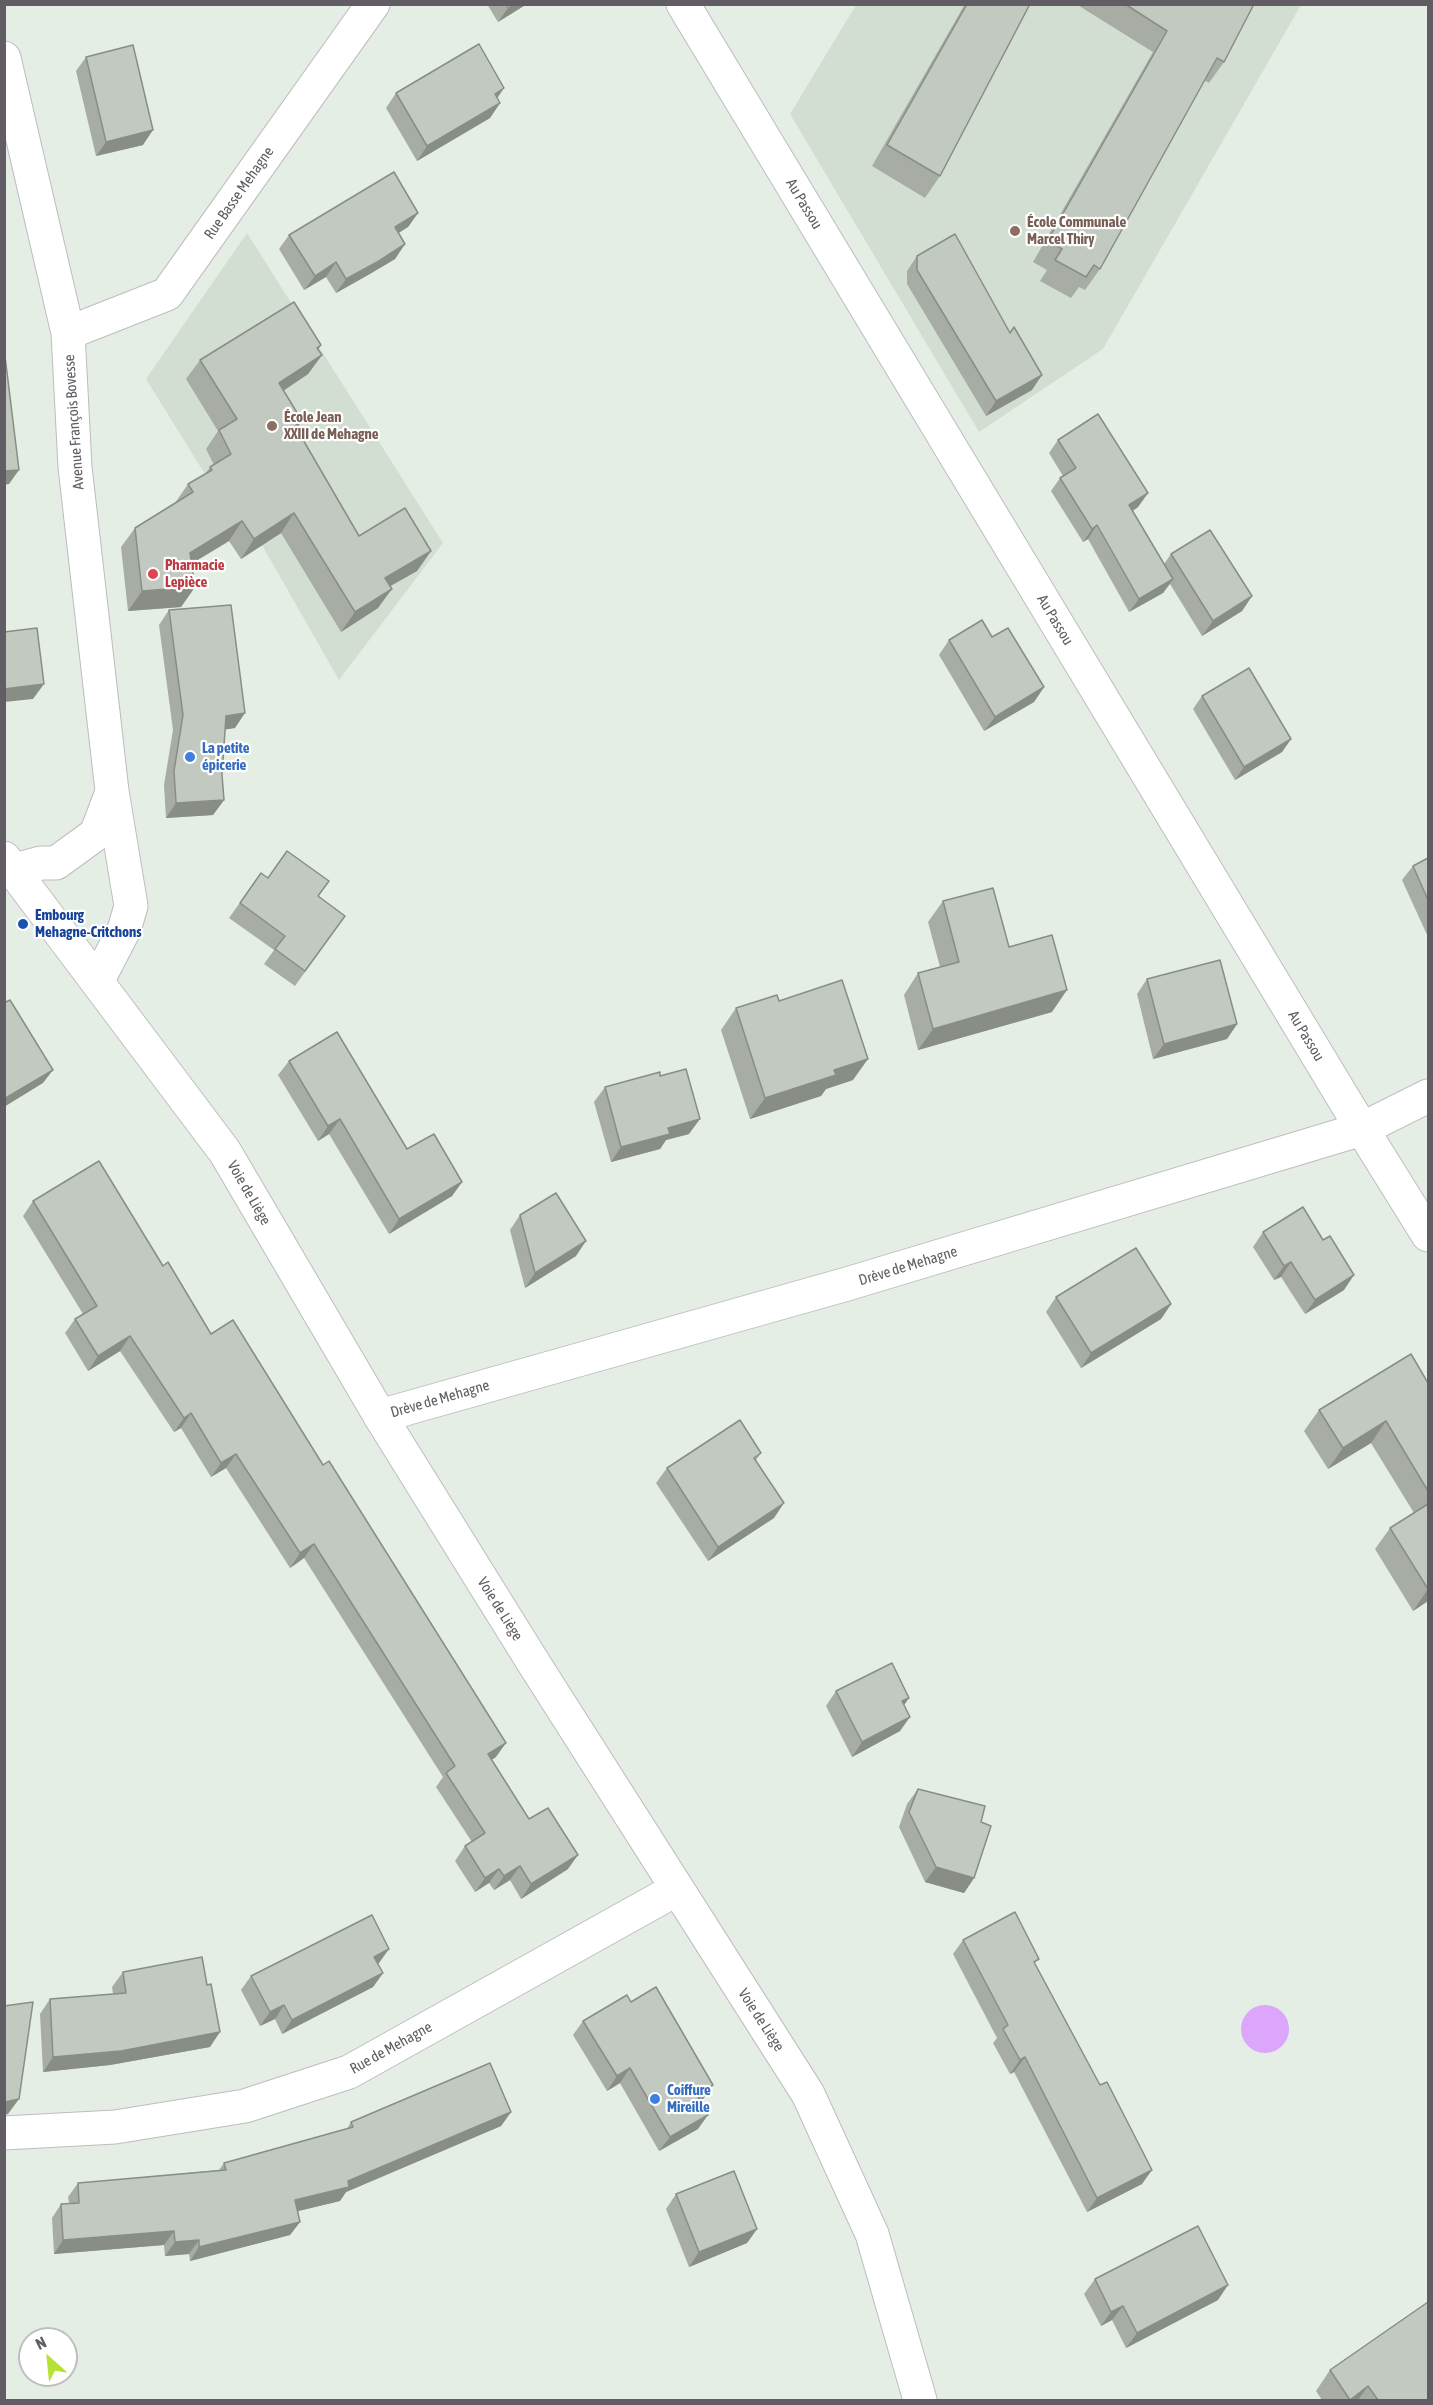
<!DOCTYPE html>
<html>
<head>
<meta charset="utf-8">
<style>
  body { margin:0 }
  #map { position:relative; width:1433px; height:2405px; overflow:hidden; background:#e4eee4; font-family:"Asap Condensed",sans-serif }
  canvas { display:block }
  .frame { position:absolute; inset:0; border:6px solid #625c64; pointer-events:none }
  .north { position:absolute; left:18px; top:2327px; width:60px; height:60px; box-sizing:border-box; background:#fff; border:2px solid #c0bec1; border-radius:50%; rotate:333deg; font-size:16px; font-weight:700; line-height:24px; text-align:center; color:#625c64 }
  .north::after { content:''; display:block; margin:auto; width:21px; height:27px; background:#b6e235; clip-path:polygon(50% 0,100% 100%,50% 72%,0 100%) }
</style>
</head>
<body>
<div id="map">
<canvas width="1433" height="2405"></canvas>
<div class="frame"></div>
<div class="north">N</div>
</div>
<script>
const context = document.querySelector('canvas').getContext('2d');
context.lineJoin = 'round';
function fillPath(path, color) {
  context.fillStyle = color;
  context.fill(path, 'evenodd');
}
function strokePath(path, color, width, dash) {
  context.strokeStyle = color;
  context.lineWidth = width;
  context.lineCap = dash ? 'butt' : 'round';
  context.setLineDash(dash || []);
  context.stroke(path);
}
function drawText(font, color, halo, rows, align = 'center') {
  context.font = font + ' "Asap Condensed",sans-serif';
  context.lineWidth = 4.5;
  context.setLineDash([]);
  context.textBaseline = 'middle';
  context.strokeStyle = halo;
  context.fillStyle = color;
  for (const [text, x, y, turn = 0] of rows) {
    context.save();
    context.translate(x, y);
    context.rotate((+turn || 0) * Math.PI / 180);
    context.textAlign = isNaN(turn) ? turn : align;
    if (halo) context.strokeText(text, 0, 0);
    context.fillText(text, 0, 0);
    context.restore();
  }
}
fillPath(new Path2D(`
  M856 5H1301L1103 349 979 432 790 114Z
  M247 233 443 543 339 680 262 545 218 474 208 479 146 379Z`), '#d3ded2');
fillPath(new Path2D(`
  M1241 2029a24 24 0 1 1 48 0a24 24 0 1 1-48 0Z`), '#dba6fc');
const minor = new Path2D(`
  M683 4 1362 1129 1428 1235
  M4 58 68 333 75 467 112 791 131 906 124 930 98 980
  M68 333 167 294 373 4
  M15 870 41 863H56L96 834 112 792
  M380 1416 847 1284 1362 1129 1428 1096
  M4 2133 115 2127 245 2106 349 2072 677 1889`);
const tertiary = new Path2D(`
  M4 858 225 1152 380 1416 533 1662 808 2094 872 2234 920 2400`);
strokePath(minor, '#c0bbc2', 35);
strokePath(tertiary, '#c0bbc2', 35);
strokePath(minor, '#fff', 33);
strokePath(tertiary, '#fff', 33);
fillPath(new Path2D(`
  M487 4H527L498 22Z
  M965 4H1030L940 176 925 198 872 166Z
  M1076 4H1254L1224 62 1209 83 1204 80 1100 269 1085 290 1079 287 1071 298 1040 281 1047 270 1033 262 1153 52Z
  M86 57 143 145 96 156 76 71Z
  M396 93 497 98 500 103 490 118 417 161 386 108Z
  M418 213 408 227 398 233 405 244 395 259 368 275 336 293 326 277 304 290 279 249 289 235Z
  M917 256 1010 333 1014 327 1032 390 986 416 907 284V271Z
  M321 345 318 350 322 355 308 374 283 391 297 429 359 536 431 551 417 571 390 586 378 608 341 632 281 533 241 559 229 541 191 564 195 587 181 607 128 611 121 547 135 528 175 503 188 484 206 473 210 467 214 465 206 449 218 431 186 379 200 360Z
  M1058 440 1148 493 1138 507 1133 511 1164 564 1171 554 1252 596 1242 611 1202 636 1170 584 1163 593 1129 612 1088 539 1083 542 1051 491 1060 478 1063 476 1049 453Z
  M169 610 235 728 225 729 222 775 224 800 213 815 166 818 164 785 173 730 159 625Z
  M992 637 1044 687 1034 702 984 731 939 655 949 640Z
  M1202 696 1291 739 1282 752 1235 780 1193 709Z
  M1428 858V937L1402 880 1413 866Z
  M261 873 268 878 318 896 345 916 295 986 264 964 274 950 229 918Z
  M943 901 1009 947 1052 1012 918 1050 904 995 918 973 940 967 928 922Z
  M1147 979 1237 1024 1227 1039 1153 1059 1137 994Z
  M779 1001 853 1080 826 1089 821 1096 750 1119 721 1030 736 1008Z
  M289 1061 407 1149 462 1182 452 1196 389 1234 329 1134 318 1141 278 1075Z
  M660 1076 689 1134 666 1140 660 1149 611 1162 594 1102 605 1087Z
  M33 1201 163 1266 211 1334 496 1757 491 1760 529 1819 568 1869 521 1899 510 1880 494 1890 489 1883 475 1892 455 1861 465 1846 472 1842 436 1787 443 1777 304 1558 290 1568 226 1468 211 1477 181 1428 174 1432 120 1351 88 1371 65 1333 75 1319 83 1314 23 1216Z
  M520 1215 576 1256 525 1288 510 1230Z
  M1263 1232 1344 1290 1305 1314 1281 1277 1274 1280 1253 1247Z
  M1056 1297 1171 1304 1161 1319 1081 1368 1046 1312Z
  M1428 1383V1601L1413 1611 1375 1549 1390 1528 1414 1513 1371 1443 1328 1469 1304 1431 1319 1410Z
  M761 1453 756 1460 774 1518 708 1561 656 1483 667 1468Z
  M836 1691 909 1698 904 1705 900 1731 852 1757 826 1706Z
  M918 1789 981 1822 974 1878 964 1893 925 1882 899 1827 907 1804Z
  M963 1940 1035 1965 1142 2184 1087 2212 1014 2072 1010 2074 993 2043 997 2038 953 1954Z
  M379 1963 378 1964 383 1973 373 1987 282 2034 275 2019 260 2026 241 1990 251 1976Z
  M123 1972 210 2047 110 2065 43 2072 40 2014 50 1999 113 1994 112 1987Z
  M631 2002 713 2085 703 2099 700 2101 698 2129 659 2151 620 2083 607 2091 573 2035 583 2021Z
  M511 2112 501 2126 346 2192 340 2201 298 2211 300 2222 290 2235 190 2261 189 2254 165 2256 164 2245 54 2254 52 2218 61 2204 69 2203 68 2197 78 2183 219 2170 224 2163 347 2129 351 2122Z
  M676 2194 757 2229 747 2243 689 2267 666 2209Z
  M1095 2279 1218 2300 1126 2348 1112 2320 1101 2326 1084 2294Z
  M1330 2370 1428 2400H1322L1316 2391Z`), '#a7ada5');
fillPath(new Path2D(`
  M514 4H527L498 22 508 8Z
  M504 88 494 103 495 94Z
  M500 103 490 118 417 161 427 146Z
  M153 130 143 145 96 156 106 142Z
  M418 213 408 227 384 242 395 227Z
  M405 244 395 259 368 275 336 293 346 279Z
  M336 262 326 277 304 290 315 276Z
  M321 345 308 364 322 355 308 374 265 403 279 383Z
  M1042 375 1032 390 986 416 996 401Z
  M302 421 289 440 295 426Z
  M19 470 9 484 4 485V471Z
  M1148 493 1138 507 1120 518 1129 505Z
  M294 513 281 533 241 559 254 539Z
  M242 521 229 541 176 573 190 553Z
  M1097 525 1088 539 1083 542 1092 529Z
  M431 551 417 571 371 597 385 578Z
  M1173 579 1163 593 1129 612 1139 599Z
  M195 587 181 607 128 611 142 591Z
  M392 589 378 608 341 632 355 612Z
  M1252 596 1242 611 1202 636 1213 621Z
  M44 684 33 699 4 702V689Z
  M1044 687 1034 702 984 731 995 717Z
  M245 713 235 728 216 731 226 716Z
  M1291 739 1282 752 1235 780 1244 767Z
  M224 800 213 815 166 818 176 803Z
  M1067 990 1052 1012 918 1050 933 1029Z
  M1237 1024 1227 1039 1153 1059 1164 1044Z
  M868 1059 853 1080 826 1089 821 1096 750 1119 765 1098 834 1070Z
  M53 1070 43 1083 4 1107V1099Z
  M340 1119 329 1134 318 1141 328 1126Z
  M700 1119 689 1134 666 1140 660 1149 611 1162 621 1147 668 1128Z
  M462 1182 452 1196 389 1234 399 1219Z
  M586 1241 576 1256 525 1288 535 1273Z
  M1291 1262 1281 1277 1274 1280 1284 1266Z
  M1354 1275 1344 1290 1305 1314 1315 1300Z
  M1171 1304 1161 1319 1081 1368 1091 1353Z
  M130 1336 120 1351 88 1371 98 1356Z
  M191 1413 181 1428 174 1432 184 1418Z
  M1386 1421 1371 1443 1328 1469 1343 1448Z
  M236 1454 226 1468 211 1477 221 1463Z
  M784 1503 774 1518 708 1561 718 1547Z
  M314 1544 304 1558 290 1568 300 1553Z
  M1428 1589V1601L1413 1611Z
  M909 1698 899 1712 902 1701Z
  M910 1717 900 1731 852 1757 862 1742Z
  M506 1743 496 1757 478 1769 488 1754Z
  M578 1855 568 1869 521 1899 531 1884Z
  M520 1866 510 1880 494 1890 504 1876Z
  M936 1867 974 1878 964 1893 925 1882Z
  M499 1869 489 1883 475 1892 485 1878Z
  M389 1949 379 1963 364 1971 374 1957Z
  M383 1973 373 1987 282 2034 292 2020Z
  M284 2005 275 2019 260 2026 270 2012Z
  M220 2032 210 2047 110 2065 43 2072 53 2057Z
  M1025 2057 1014 2072 1010 2074 1020 2060Z
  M630 2068 620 2083 607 2091 617 2076Z
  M713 2085 703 2099 686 2110 696 2095Z
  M19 2099 8 2114 4 2115 5 2102Z
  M511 2112 501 2126 346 2192 340 2201 286 2214 295 2200 348 2181Z
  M708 2115 698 2129 659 2151 670 2137Z
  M1152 2170 1142 2184 1087 2212 1097 2198Z
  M300 2222 290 2235 190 2261 199 2247Z
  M757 2229 747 2243 689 2267 699 2252Z
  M174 2231 164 2245 54 2254 63 2240Z
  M199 2240 189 2254 165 2256 175 2242Z
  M1228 2285 1218 2300 1126 2348 1137 2333Z
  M1123 2306 1112 2320 1101 2326 1111 2312Z
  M1368 2386 1358 2400H1349H1350Z`), '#888d86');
const building = new Path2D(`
  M506 4H514L508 8Z
  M967 4H1030L940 176 887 145Z
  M1125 4H1254L1224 62 1217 58 1100 269 1094 265 1086 277 1055 260 1062 249 1048 240 1167 31Z
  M479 44 504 88 495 94 500 103 427 146 396 93Z
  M133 45 153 130 106 142 86 57Z
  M394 172 418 213 395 227 405 244 379 261 346 279 336 262 315 276 289 235Z
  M955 234 1010 333 1014 327 1042 375 996 401 917 270V256Z
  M294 302 321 345 317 348 322 355 279 383 302 421 295 426 359 536 405 508 431 551 385 578 392 589 355 612 294 513 254 539 242 521 190 553 195 587 142 591 135 528 193 492 188 484 212 470 210 467 231 454 219 430 237 419 200 360Z
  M4 348 19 470 4 471Z
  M1098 414 1148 493 1129 505 1173 579 1139 599 1097 525 1092 529 1060 478 1076 468 1058 440Z
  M1210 530 1252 596 1213 621 1171 554Z
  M231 605 245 713 226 716 222 775 224 800 176 803 174 771 183 715 169 610Z
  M982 620 992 637 1008 628 1044 687 995 717 949 640Z
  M37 628 44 684 4 689V632Z
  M1249 668 1291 739 1244 767 1202 696Z
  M287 851 329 881 318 896 345 916 305 971 275 949 285 936 240 903 261 873 268 878Z
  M1428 858V900L1413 866Z
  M993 888 1009 947 1052 935 1067 990 933 1029 918 973 959 962 943 901Z
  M1220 960 1237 1024 1164 1044 1147 979Z
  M842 980 868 1059 834 1070 836 1075 765 1098 736 1008 777 995 779 1001Z
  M10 1000 53 1070 4 1099V1003Z
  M337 1032 407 1149 434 1134 462 1182 399 1219 340 1119 328 1126 289 1061Z
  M686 1069 700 1119 668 1128 670 1134 621 1147 605 1087 660 1072V1076Z
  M99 1161 163 1266 168 1262 211 1334 233 1320 323 1465 329 1461 506 1743 488 1754 529 1819 548 1808 578 1855 531 1884 520 1866 504 1876 499 1869 485 1878 465 1846 485 1833 446 1773 455 1766 314 1544 300 1553 236 1454 221 1463 191 1413 184 1418 130 1336 98 1356 75 1319 97 1306 33 1201Z
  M556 1193 586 1241 535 1273 520 1215Z
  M1303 1207 1323 1240 1330 1236 1354 1275 1315 1300 1291 1262 1284 1266 1263 1232Z
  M1136 1248 1171 1304 1091 1353 1056 1297Z
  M1411 1354 1428 1383V1491L1386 1421 1343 1448 1319 1410Z
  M740 1420 761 1453 754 1458 784 1503 718 1547 667 1468Z
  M1428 1504V1589L1390 1528Z
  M892 1663 909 1698 902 1701 910 1717 862 1742 836 1691Z
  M918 1789 985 1806 981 1822 991 1826 974 1878 936 1867 909 1812Z
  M1015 1912 1039 1959 1034 1962 1100 2085 1107 2082 1152 2170 1097 2198 1025 2057 1020 2060 1003 2029 1008 2025 963 1940Z
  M372 1915 389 1949 374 1957 383 1973 292 2020 284 2005 270 2012 251 1976Z
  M202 1957 207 1985 211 1984 220 2032 121 2051 53 2057 50 1999 126 1993 123 1972Z
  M656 1987 713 2085 696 2095 708 2115 670 2137 630 2068 617 2076 583 2021 627 1995 631 2002Z
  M33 2002 19 2099 5 2102 4 2006Z
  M490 2063 511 2112 348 2181 349 2187 295 2200 300 2222 199 2247V2240L175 2242 174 2231 63 2240 61 2204 79 2203 78 2183 226 2170 224 2163 353 2127 351 2122Z
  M734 2171 757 2229 699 2252 676 2194Z
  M1198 2226 1228 2285 1137 2333 1123 2306 1111 2312 1095 2279Z
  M1428 2302V2400H1378L1368 2386 1350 2400 1330 2370Z`);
fillPath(building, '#c2c9c0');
strokePath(building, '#888d86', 1.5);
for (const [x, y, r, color] of [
  [1015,231,6,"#8d6e63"],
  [272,426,6,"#8d6e63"],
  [153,574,6,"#e0444e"],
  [190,757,6,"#3f7fe0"],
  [23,924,6,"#1a4fb4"],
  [655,2099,6,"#3f7fe0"]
]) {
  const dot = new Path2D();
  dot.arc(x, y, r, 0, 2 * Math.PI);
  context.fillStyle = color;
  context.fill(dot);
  strokePath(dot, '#fff', 2);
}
drawText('15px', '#625c64', '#fff', [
  ["Rue Basse Mehagne",239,193,-55],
  ["Au Passou",804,204,59],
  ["Avenue François Bovesse",74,422,-94],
  ["Au Passou",1055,620,59],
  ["Au Passou",1306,1036,59],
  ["Voie de Liège",249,1193,60],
  ["Drève de Mehagne",908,1266,-17],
  ["Drève de Mehagne",440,1399,-16],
  ["Voie de Liège",500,1609,58],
  ["Voie de Liège",761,2020,57],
  ["Rue de Mehagne",391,2048,-29]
]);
drawText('bold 15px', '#785e54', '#fff', [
  ["École Communale",1027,222],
  ["Marcel Thiry",1027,239],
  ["École Jean",284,417],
  ["XXIII de Mehagne",284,434]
], 'left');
drawText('bold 15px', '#be3a42', '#fff', [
  ["Pharmacie",165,565],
  ["Lepièce",165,582]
], 'left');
drawText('bold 15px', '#366cbe', '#fff', [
  ["La petite",202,748],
  ["épicerie",202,765],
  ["Coiffure",667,2090],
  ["Mireille",667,2107]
], 'left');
drawText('bold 15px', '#164399', '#fff', [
  ["Embourg",35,915],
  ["Mehagne-Critchons",35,932]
], 'left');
</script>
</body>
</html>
